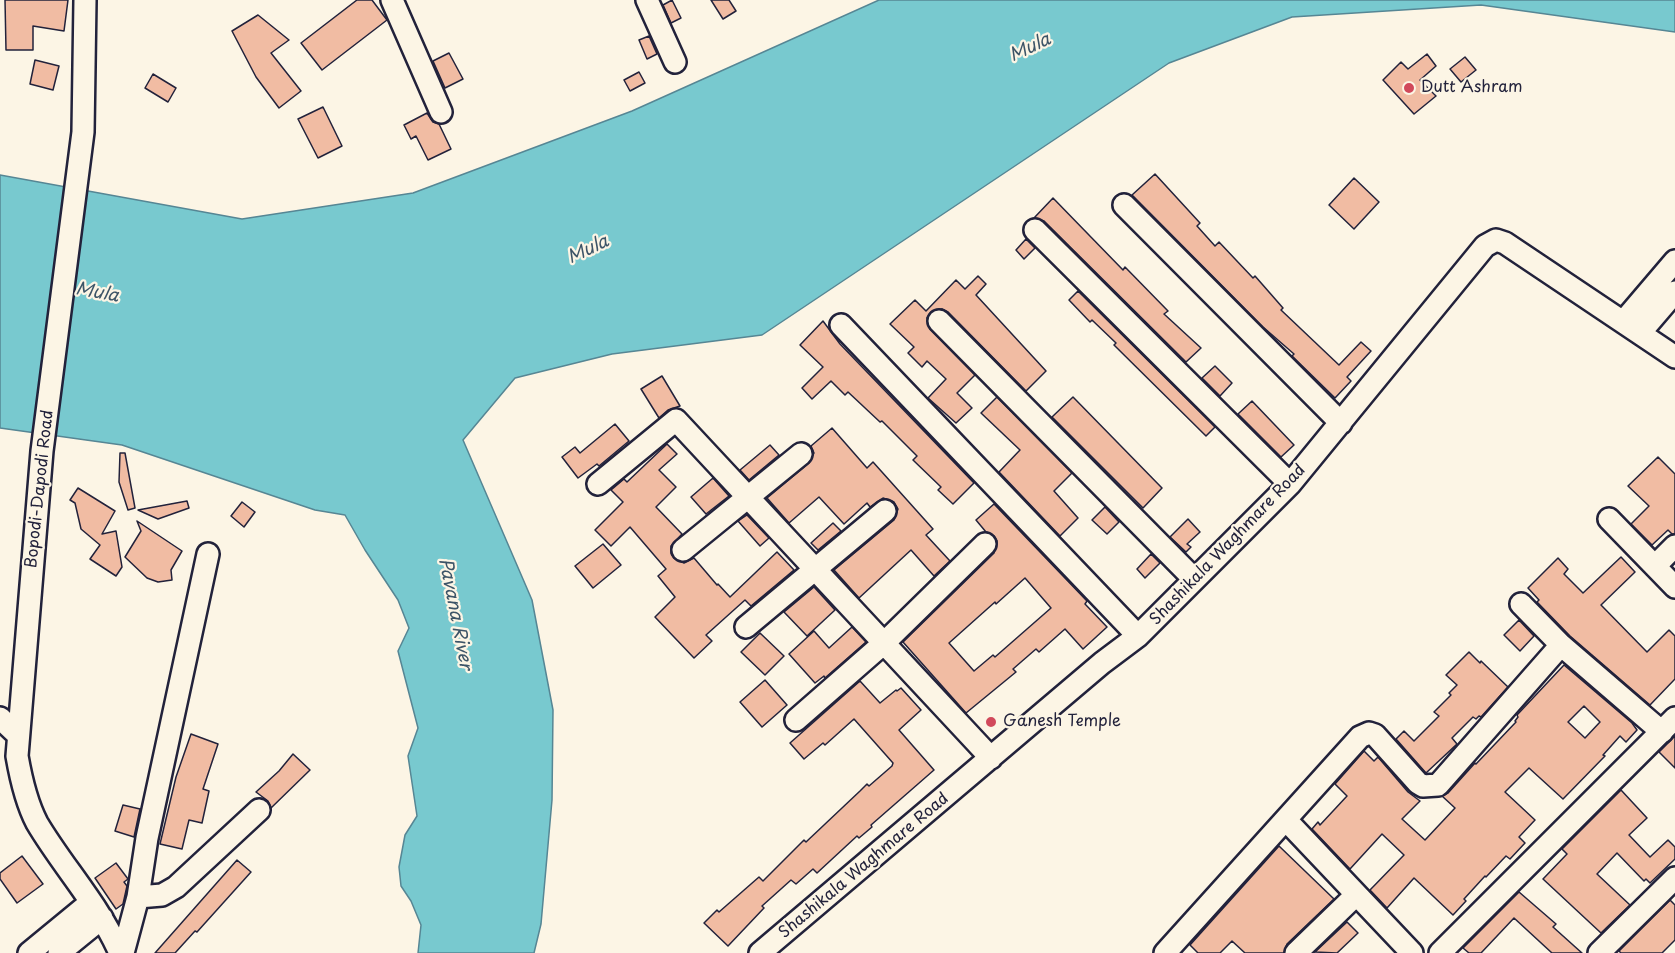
<!DOCTYPE html>
<html>
<head>
<meta charset="utf-8">
<style>
  body { margin:0 }
  canvas { display:block; background:#fcf5e5 }
</style>
</head>
<body>
<canvas width="1675" height="953"></canvas>
<script>
const context = document.querySelector('canvas').getContext('2d');
context.lineJoin = 'round';
function fillPath(path, color) {
  context.fillStyle = color;
  context.fill(path, 'evenodd');
}
function strokePath(path, color, width, dash) {
  context.strokeStyle = color;
  context.lineWidth = width;
  context.lineCap = dash ? 'butt' : 'round';
  context.setLineDash(dash || []);
  context.stroke(path);
}
function drawText(font, color, halo, rows, align = 'center') {
  context.font = font + ' "Playpen Sans",sans-serif';
  context.lineWidth = 4.5;
  context.setLineDash([]);
  context.textBaseline = 'middle';
  context.strokeStyle = halo;
  context.fillStyle = color;
  for (const [text, x, y, turn = 0] of rows) {
    context.save();
    context.translate(x, y);
    context.rotate((+turn || 0) * Math.PI / 180);
    context.textAlign = isNaN(turn) ? turn : align;
    if (halo) context.strokeText(text, 0, 0);
    context.fillText(text, 0, 0);
    context.restore();
  }
}
const water = new Path2D(`
  M879 0H1675V32L1481 5 1292 17 1169 63 762 335 612 354 515 378 463 440 532 600 553 710 552 800 541 924 534 953H418L421 925 411 901 401 886 399 867 405 835 417 816 408 756 418 728 398 651 409 628 398 600 365 550 345 515 315 510 122 445 0 428V175L242 219 413 193 632 111Z`);
fillPath(water, '#78c9cf');
strokePath(water, '#568694', 1.5);
const building = new Path2D(`
  M5 0H68L64 31 33 26V50H6Z
  M357 0H372L387 20 322 70 301 43Z
  M672 0 681 18 671 23 663 5Z
  M711 0H729L736 11 723 19Z
  M258 15 289 40 271 53 301 91 279 108 256 77 232 31Z
  M649 36 657 54 647 59 639 40Z
  M449 53 463 79 445 88 433 61Z
  M1427 54 1436 66 1420 80 1436 96 1414 114 1383 80 1401 62 1408 69Z
  M1465 57 1476 70 1461 82 1450 69Z
  M35 60 59 66 53 90 30 84Z
  M639 72 645 83 630 91 624 80Z
  M153 74 176 88 168 102 145 88Z
  M323 107 342 146 318 158 298 119Z
  M427 113 433 122 439 124 451 149 428 160 416 136 411 139 404 125Z
  M1155 174 1200 223 1197 226 1215 246 1219 242 1253 278 1255 276 1283 308 1281 310 1339 365 1361 342 1371 351 1347 377 1351 381 1335 398 1292 356 1294 354 1263 327 1132 195Z
  M1354 178 1379 202 1354 229 1329 205Z
  M1053 198 1123 270 1125 267 1168 311 1164 314 1201 348 1186 362 1044 221 1034 218Z
  M1026 239 1035 248 1024 259 1016 250Z
  M978 276 986 284 976 295 1046 371 1026 391 948 312 942 309 931 312 927 318 930 329 975 375 957 393 972 408 956 423 928 398 946 379 927 361 922 367 908 353 914 347 890 324 915 300 926 311 956 280 965 289Z
  M1078 291 1215 427 1206 436 1114 345 1116 343 1092 320 1090 322 1069 300Z
  M823 321 840 344 974 483 953 504 938 490 941 487 913 460 917 456 882 421 880 422 848 392 845 395 831 381 812 399 802 388 823 367 800 345Z
  M1215 366 1232 383 1220 396 1202 378Z
  M662 376 680 406 668 410 659 418 641 389Z
  M997 397 1072 473 1054 491 1078 518 1060 536 999 472 1020 450 981 413Z
  M1073 397 1162 488 1143 508 1052 417Z
  M1252 401 1294 445 1281 457 1238 414Z
  M615 424 629 441 599 466 597 464 578 478 562 457 575 447 580 453Z
  M832 428 867 468 873 462 933 529 926 535 950 561 934 576 911 550 859 598 834 570 894 520 898 509 894 502 883 498 870 507 867 503 844 524 819 497 789 523 767 498 809 463 814 453 811 446Z
  M667 444 677 454 659 470 676 487 656 507 682 534 671 546V553L674 558 684 563 694 558 717 585 718 584 730 597 777 552 794 570 751 606 745 600 706 635 712 641 694 658 655 617 675 597 658 576 666 569 630 527 611 546 595 530 623 502 611 490 624 479 627 482Z
  M770 445 779 455 749 480 740 470Z
  M120 453H125L135 508 128 510 119 482Z
  M1658 457 1675 474V534H1672L1668 530 1652 545 1631 524 1649 506 1628 486Z
  M713 478 729 496 706 514 691 497Z
  M78 488 115 511 102 534 116 531 122 567 116 576 90 559 100 545 81 529 75 503 70 500Z
  M187 501 189 508 158 519 138 510Z
  M242 502 255 512 244 527 231 516Z
  M994 504 1087 601 1085 604 1107 627 1083 649 1065 629 1039 652 1036 649 1013 669 1016 672 966 713 903 642 994 553 997 541 994 536 986 532 976 520ZM1025 578 1051 608 995 657 993 655 974 671 949 643 995 602 996 604Z
  M1105 507 1119 522 1107 534 1092 520Z
  M747 515 769 538 760 546 738 521Z
  M1188 519 1200 532 1187 544 1191 547 1186 552 1170 537Z
  M137 521 182 551 171 570 172 580 158 582 147 578 125 557 141 531Z
  M833 523 841 531 818 550 811 543Z
  M603 544 621 565 593 588 575 566Z
  M1151 554 1160 563 1145 578 1137 569Z
  M1621 557 1635 572 1601 605 1647 652 1669 630 1675 636V679L1650 705 1570 636 1537 602 1539 600 1528 588 1558 558 1568 569 1564 574 1583 593Z
  M814 587 835 610 807 636 784 612Z
  M1519 620 1534 636 1520 651 1504 635Z
  M852 627 866 642 825 678 824 676 815 683 789 654 814 631 829 648Z
  M760 633 784 656 765 675 741 652Z
  M1469 652 1480 663 1481 661 1508 687 1481 717 1479 716 1476 719 1473 717 1452 738 1457 744 1426 773 1396 739 1404 731 1414 741 1439 716 1434 712 1451 695 1449 693 1457 685 1446 675Z
  M1564 665 1632 723 1637 730 1626 742 1620 736 1603 755 1605 756 1563 799 1529 768 1505 792 1535 820 1519 837 1525 843 1510 859 1506 856 1486 877 1485 876 1464 899 1466 901 1453 915 1414 878 1387 908 1370 890 1404 855 1382 834 1350 869 1312 829 1318 822 1320 825 1347 796 1335 784 1364 751 1374 761 1378 757 1408 792 1420 801 1402 819 1425 840 1455 808 1442 796 1448 793 1475 763 1476 764 1516 722 1515 721 1518 717 1517 715ZM1584 706 1600 722 1585 738 1568 722Z
  M765 680 787 705 762 727 740 702Z
  M860 681 880 703 896 690 897 691 901 688 921 710 899 730 934 770 871 825 872 827 859 838 857 836 817 873 813 869 796 884 791 880 762 906 764 908 728 946 704 923 717 910 719 912 759 877 763 881 804 840 806 842 860 791 867 784 869 786 892 766 893 763 854 719 825 745 823 743 804 759 790 743Z
  M191 734 218 744 203 789 209 791 202 823 189 820 182 849 160 844 176 777Z
  M1675 736V768L1659 752Z
  M293 754 310 770 271 808 268 801 256 792 279 771Z
  M1621 790 1647 818 1629 835 1650 857 1668 840 1675 847V859L1650 883 1646 879 1644 881 1617 853 1597 874 1630 905 1601 933 1543 879 1567 854 1562 849Z
  M123 805 140 809 134 837 115 831Z
  M1279 846 1334 899 1287 944 1284 953H1245L1232 941 1220 953H1198L1190 945Z
  M22 856 43 884 17 903 0 879V873Z
  M237 860 251 872 197 932 195 931 175 953H155Z
  M116 863 128 879 124 882 127 886 123 904 116 909 95 878Z
  M1519 892 1556 924 1553 927 1582 953H1552L1514 918 1481 953H1469L1463 948Z
  M1670 900 1675 905V940L1662 953H1621L1619 951Z
  M1347 922 1358 933 1337 953 1315 952Z`);
fillPath(building, '#f1bca3');
strokePath(building, '#22223b', 1.5);
const minor = new Path2D(`
  M85 0 83 132 42 451 17 756C21 779 26 802 37 823 63 867 99 905 120 953
  M392 0 441 112
  M647 0 675 62
  M1124 205 1341 423
  M1035 230 1290 484
  M939 321 1194 579
  M1623 322 1675 261
  M841 325 1138 636
  M1640 333 1675 292
  M598 484 676 420 991 758
  M1609 519 1675 587
  M683 550 801 454
  M1655 566 1675 546
  M1521 604 1561 645 1662 732
  M746 627 885 511
  M0 718 18 735
  M796 720 884 643 985 544
  M1286 820 1412 953
  M138 897 162 895 176 887 259 810
  M29 953 91 902
  M59 953 102 918
  M123 953 138 897 147 838 208 554
  M760 953 1102 663 1138 636 1290 484 1485 246 1496 240 1505 243 1675 357
  M1165 953 1360 737 1369 733 1375 735 1418 783 1423 786 1438 785 1561 645
  M1296 953 1356 895
  M1440 953 1675 718
  M1599 953 1675 878`);
strokePath(minor, '#22223b', 26);
strokePath(minor, '#fcf5e5', 21);
for (const [x, y, r, color] of [
  [1409,88,6,"#d1495b"],
  [991,722,6,"#d1495b"]
]) {
  const dot = new Path2D();
  dot.arc(x, y, r, 0, 2 * Math.PI);
  context.fillStyle = color;
  context.fill(dot);
  strokePath(dot, '#fcf5e5', 2);
}
drawText('16px', '#22223b', '#fcf5e5', [
  ["Dutt Ashram",1421,88],
  ["Ganesh Temple",1003,722]
], 'left');
drawText('16px', '#22223b', '#fcf5e5', [
  ["Bopodi-Dapodi Road",40,489,-84],
  ["Shashikala Waghmare Road",1228,545,-46],
  ["Shashikala Waghmare Road",864,866,-40]
]);
drawText('italic 18px', '#3c5467', '#fcf5e5', [
  ["Mula",1030,48,-25],
  ["Mula",588,250,-25],
  ["Mula",97,293,10],
  ["Pavana River",455,614,79]
]);
</script>
</body>
</html>
